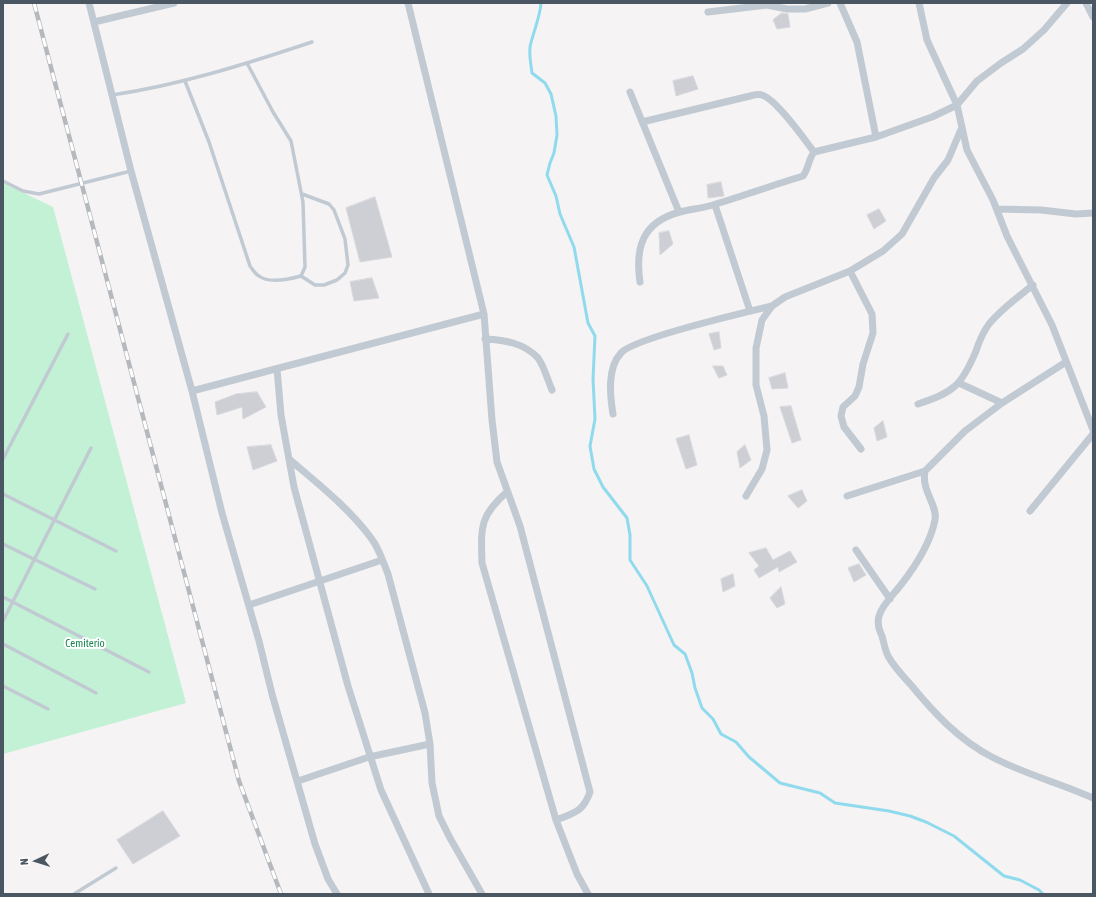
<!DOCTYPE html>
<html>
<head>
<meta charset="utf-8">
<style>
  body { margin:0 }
  #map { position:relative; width:1096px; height:897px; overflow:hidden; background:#f5f3f3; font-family:"Asap Condensed",sans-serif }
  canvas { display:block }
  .frame { position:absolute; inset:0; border:4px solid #4a5661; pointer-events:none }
  .north { position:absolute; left:16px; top:841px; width:40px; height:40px; -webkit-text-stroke:3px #fff; paint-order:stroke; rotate:266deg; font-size:11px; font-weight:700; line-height:16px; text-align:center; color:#4a5661 }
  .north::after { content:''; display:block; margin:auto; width:14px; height:18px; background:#4a5661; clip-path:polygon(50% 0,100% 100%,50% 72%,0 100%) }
</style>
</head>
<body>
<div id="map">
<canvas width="1096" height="897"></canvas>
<div class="frame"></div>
<div class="north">N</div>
</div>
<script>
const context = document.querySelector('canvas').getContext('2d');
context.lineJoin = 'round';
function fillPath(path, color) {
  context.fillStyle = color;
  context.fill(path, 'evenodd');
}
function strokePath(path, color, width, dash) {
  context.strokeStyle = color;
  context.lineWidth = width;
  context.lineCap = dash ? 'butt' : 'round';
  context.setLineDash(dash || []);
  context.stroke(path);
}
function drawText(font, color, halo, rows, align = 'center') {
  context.font = font + ' "Asap Condensed",sans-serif';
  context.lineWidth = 4;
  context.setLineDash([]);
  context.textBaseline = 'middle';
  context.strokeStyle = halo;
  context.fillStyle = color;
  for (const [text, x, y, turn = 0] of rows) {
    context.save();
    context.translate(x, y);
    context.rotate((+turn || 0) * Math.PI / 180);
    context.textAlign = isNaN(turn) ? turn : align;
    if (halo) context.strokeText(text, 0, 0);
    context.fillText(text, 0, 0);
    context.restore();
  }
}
fillPath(new Path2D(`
  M3 183 53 207 186 703 3 754Z`), '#c3f1d5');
strokePath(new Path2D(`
  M541 3C540 18 533 32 530 47 529 56 531 65 532 73L545 83 551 94 556 116 557 135 554 153 550 163 547 175 556 196 560 214 574 247 588 323 595 336 593 379 595 419 590 446 594 469 603 487 627 518 630 535V560L647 586 674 645 685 654 692 673 695 688 702 708 713 719 721 734 736 742 749 757 780 783 820 793 835 803 889 811 910 816 926 822 954 836 1004 876 1020 880 1039 890 1043 894`), '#90daee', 3);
const building = new Path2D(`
  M782 13 788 14 790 27 777 29 773 20Z
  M693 76 698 89 676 96 673 81Z
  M721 182 724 196 708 198 707 185Z
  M375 197 392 257 360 262 346 208Z
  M879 209 886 221 874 229 867 215Z
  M669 231 673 244 660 255 659 233Z
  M372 278 379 298 354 301 350 282Z
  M719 332 721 348 714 350 709 334Z
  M713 366H723L727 375 719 378Z
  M785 373 788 388 772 389 769 378Z
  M257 392 266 407 243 419 242 407 217 415 215 402 236 394Z
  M791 406 801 440 792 443 780 407Z
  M883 421 887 437 877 441 874 428Z
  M689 435 697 465 686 469 676 439Z
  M271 445 277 461 253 470 247 447Z
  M745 445 751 460 740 468 737 452Z
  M802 490 807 501 798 508 788 496Z
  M766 548 773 560 790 551 797 562 779 572 778 567 759 578 754 570 759 566 749 553Z
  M859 564 866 575 854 582 848 568Z
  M733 574 735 586 723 592 721 579Z
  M781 587 785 604 777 608 770 598Z
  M163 811 180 836 133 864 117 840Z`);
fillPath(building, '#cdcfd5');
strokePath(building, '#d7d9de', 1);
strokePath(new Path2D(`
  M185 81 209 142 250 266C253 270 255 274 259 276 269 284 290 279 301 276L305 267 303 202 291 141 273 112 247 63
  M112 95C180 85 246 64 312 42
  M3 181 23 191 39 194 131 171
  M301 276 315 285H324L337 280 345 273 348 265 345 239 334 210 329 204 302 194
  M3 459 68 334
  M3 494 116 551
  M3 544 95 589
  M3 597 149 672
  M3 621 91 448
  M3 644 96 693
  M3 686 48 709
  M74 894 116 868`), '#c1cad2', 3.5);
strokePath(new Path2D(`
  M89 3 131 171 192 391 222 513 259 641 272 694 315 844 328 879 337 894
  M408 3 484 314 492 420 497 462 520 526 590 792C583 812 574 813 556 820
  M840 3 857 42 876 137
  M919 3 927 40 957 105 967 150 993 200 1007 236 1052 325 1093 430
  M1086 3 1093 17
  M708 12 767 5 787 9H805L828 3
  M94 22 174 3
  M630 92 679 212
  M642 122 750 96C754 95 759 94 762 95 776 99 805 140 814 152
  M715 205 750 311
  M997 209 1041 210 1076 214 1093 213
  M850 271 872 314 873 333 863 364 859 387 855 396 843 407 841 416 844 427 861 449
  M640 282C635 248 642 222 680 212 692 209 704 208 716 204 745 195 774 185 803 176 809 168 808 160 814 152L876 137 932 117 957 105 977 81 1001 63 1023 49 1044 30 1067 3
  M485 339C505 340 524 343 538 358 544 366 548 381 552 390
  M1066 362 1002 403 965 431 925 471C921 491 938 505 935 520 930 545 915 567 900 586 893 595 882 605 879 616 877 623 879 630 882 636 884 643 885 650 888 656 894 667 903 676 911 685 934 713 959 740 992 757 1024 774 1060 783 1093 798
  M277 369 281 415 294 487 348 686 381 790 429 894
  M959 383 1002 403
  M192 391 484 314
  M918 404C953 392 961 387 976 351 979 342 983 332 989 324 1001 309 1018 297 1033 285
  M613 414C610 395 607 368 621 353 634 338 747 312 772 306
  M289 459C317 483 349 508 371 538 379 548 383 562 388 574L425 713 430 744 432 783 439 816 450 838 482 894
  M507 492C479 516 481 528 482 563L556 820 577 874 588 894
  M746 496 762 469 767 450 764 416 756 385V348L762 320 772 306 785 297 850 271 883 251 902 234 934 178 948 160 962 127
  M847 496 925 471
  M1030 511 1093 434
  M856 550 890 599
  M249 605 382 560
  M298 781 369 757 430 744`), '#c1cad2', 7);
const rail = new Path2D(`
  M34 3 239 781 281 894`);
strokePath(rail, '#b5b8bd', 4.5);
strokePath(rail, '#fff', 3, [9]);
drawText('11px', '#17864f', '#fff', [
  ["Cemiterio",85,644]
]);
</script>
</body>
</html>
